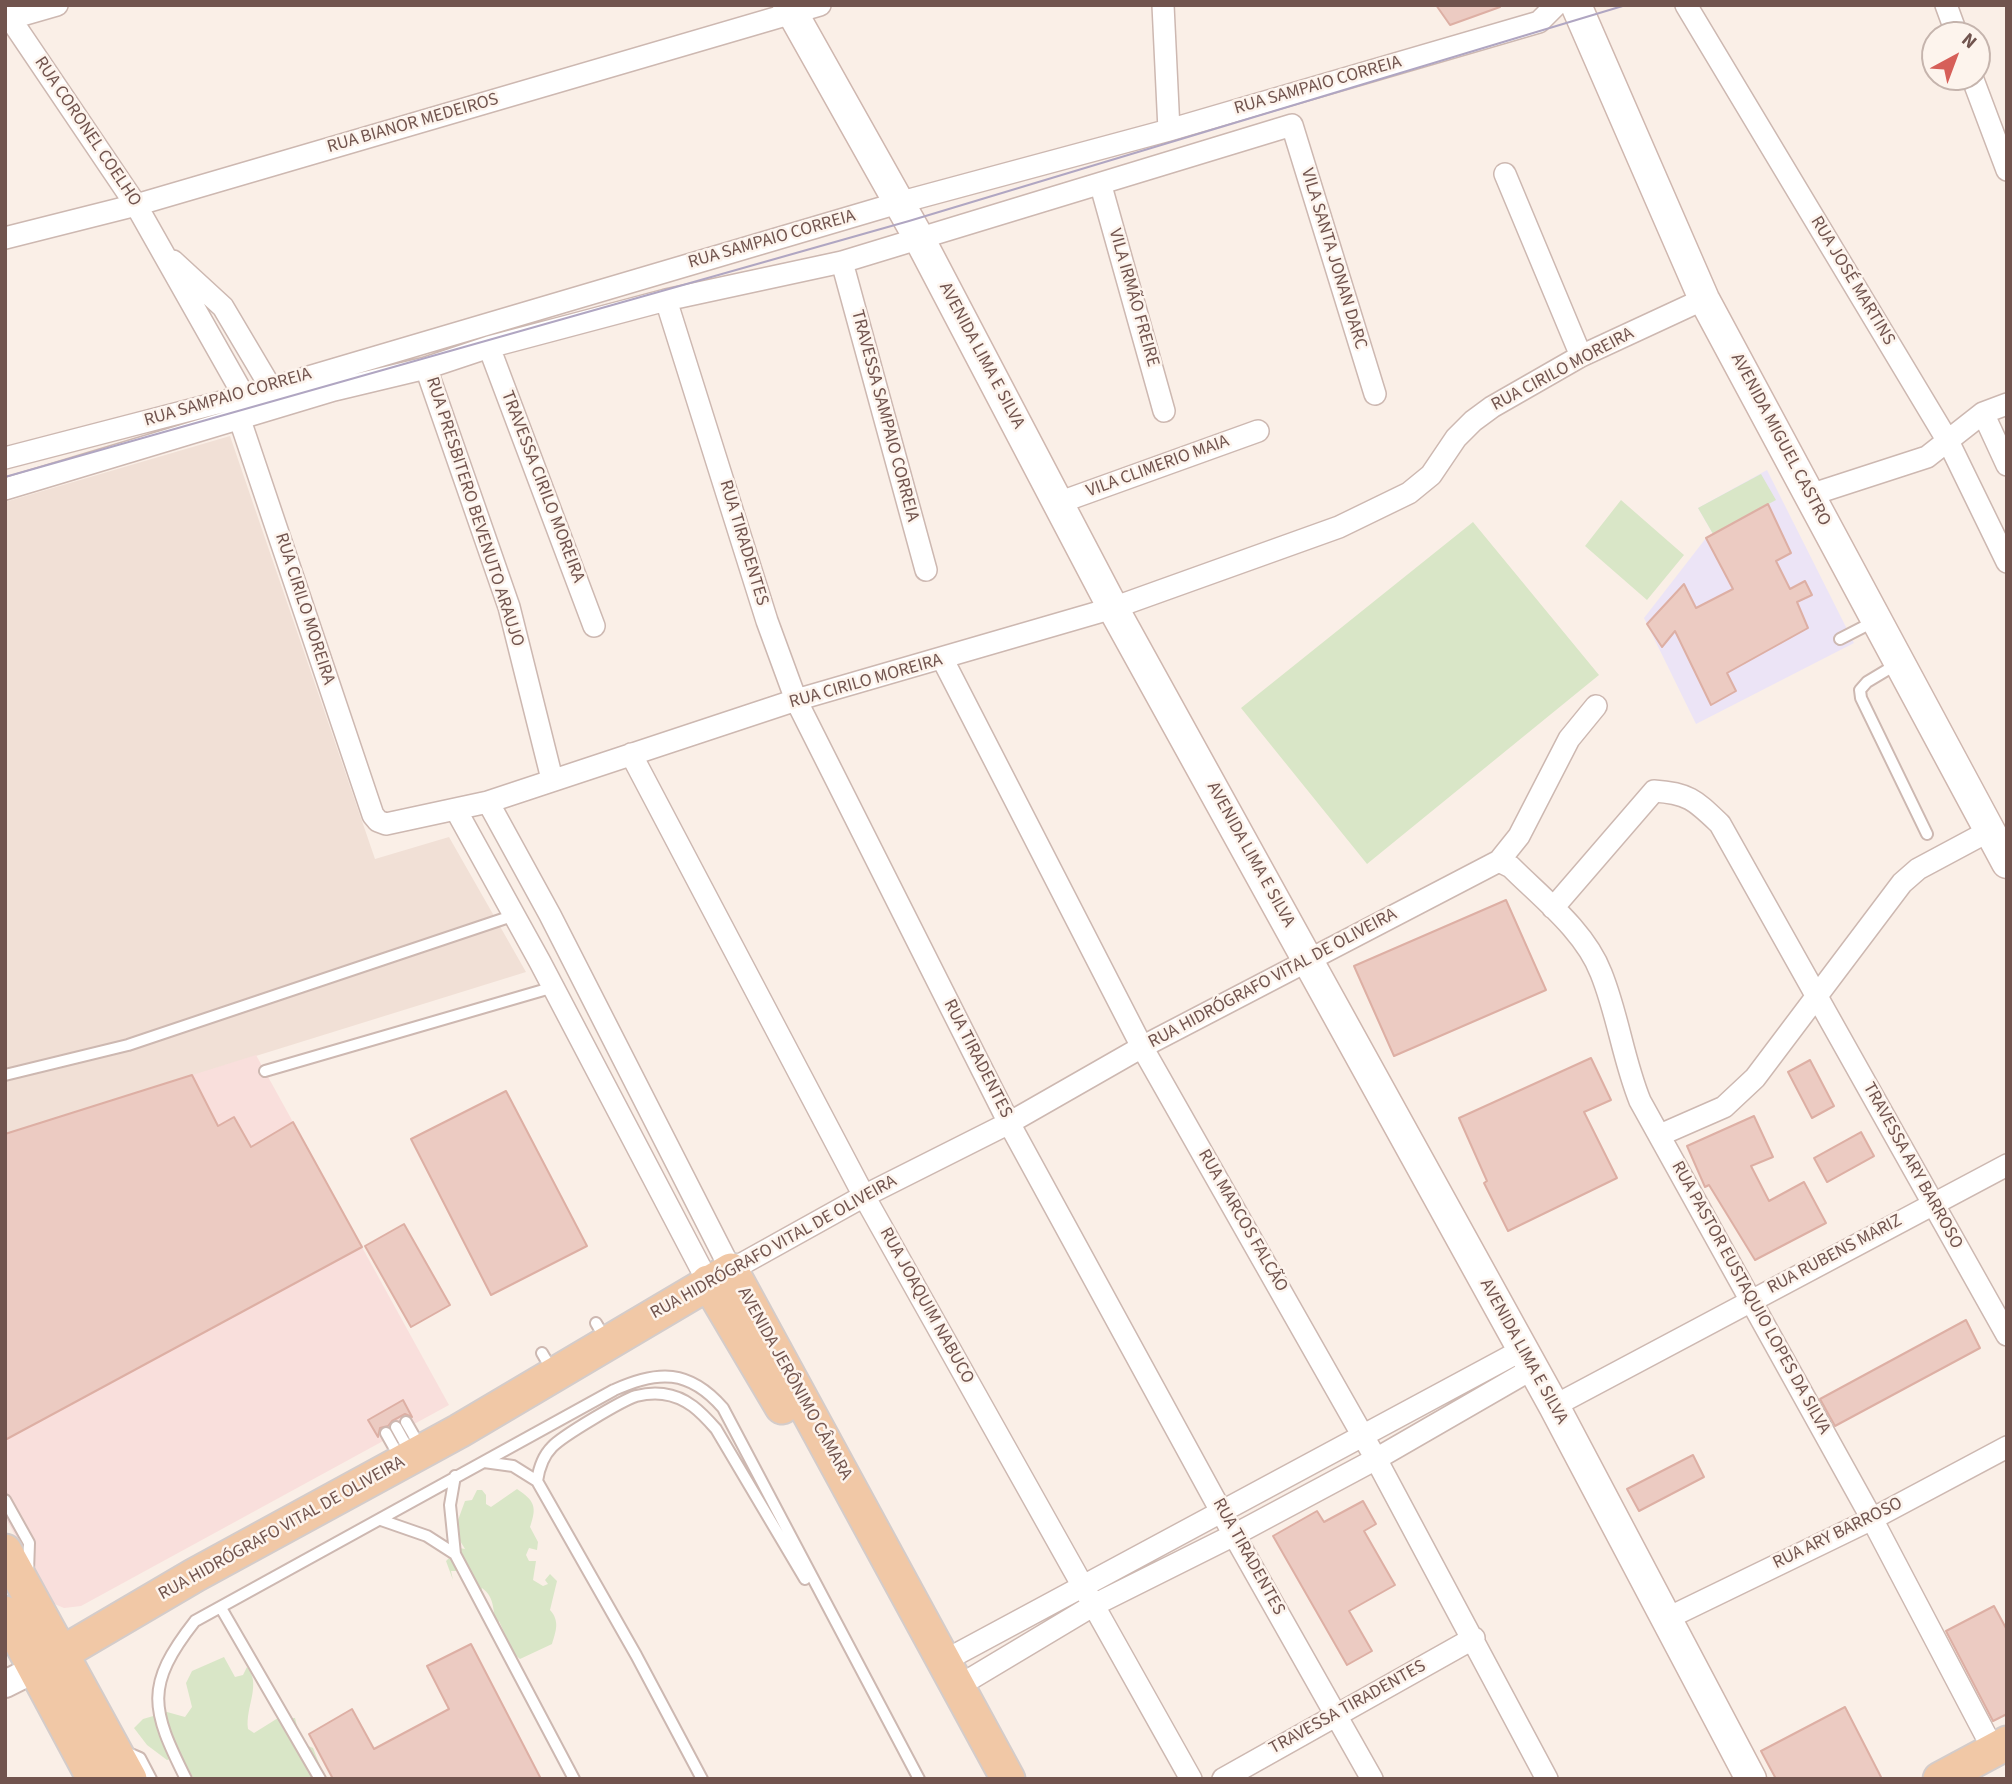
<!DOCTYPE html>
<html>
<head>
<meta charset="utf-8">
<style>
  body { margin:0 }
  #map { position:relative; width:2012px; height:1784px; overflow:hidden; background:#faefe7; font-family:"Source Sans 3",sans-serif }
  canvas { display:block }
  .frame { position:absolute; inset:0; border:7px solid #71544e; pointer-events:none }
  .north { position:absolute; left:1921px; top:21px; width:70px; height:70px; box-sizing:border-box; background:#fdf4ed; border:2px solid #c5b4ad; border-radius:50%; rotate:41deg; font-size:19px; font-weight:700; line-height:28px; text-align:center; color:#71544e }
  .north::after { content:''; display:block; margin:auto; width:24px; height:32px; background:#d65f59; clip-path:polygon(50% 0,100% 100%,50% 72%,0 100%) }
</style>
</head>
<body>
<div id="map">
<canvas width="2012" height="1784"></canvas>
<div class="frame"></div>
<div class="north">N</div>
</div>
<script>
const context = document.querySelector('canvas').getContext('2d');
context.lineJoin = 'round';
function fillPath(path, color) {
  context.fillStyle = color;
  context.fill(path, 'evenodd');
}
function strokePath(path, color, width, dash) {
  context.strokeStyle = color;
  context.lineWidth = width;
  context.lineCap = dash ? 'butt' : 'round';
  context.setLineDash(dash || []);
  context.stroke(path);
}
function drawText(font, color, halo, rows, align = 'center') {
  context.font = font + ' "Source Sans 3",sans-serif';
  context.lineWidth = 5;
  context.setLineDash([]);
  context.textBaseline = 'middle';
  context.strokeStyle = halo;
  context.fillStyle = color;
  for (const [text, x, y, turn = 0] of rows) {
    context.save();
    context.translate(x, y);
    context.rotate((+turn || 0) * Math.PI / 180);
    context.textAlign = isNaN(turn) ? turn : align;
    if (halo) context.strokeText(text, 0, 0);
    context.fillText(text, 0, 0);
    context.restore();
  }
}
fillPath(new Path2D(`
  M230 436 375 859 449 837 526 972 5 1134V502Z`), '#f1e0d6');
fillPath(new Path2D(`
  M256 1055 449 1405 81 1606 64 1608 52 1603 5 1517V1134Z`), '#f9dfdc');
fillPath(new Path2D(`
  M1767 470 1854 643 1696 724 1644 618 1706 538 1713 534 1698 508Z`), '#ece4f6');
fillPath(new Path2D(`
  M1761 474 1776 500 1713 534 1698 508Z
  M1621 500 1684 555 1647 600 1585 546Z
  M1473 522 1599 675 1367 864 1241 708Z
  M517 1489C535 1501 537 1507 530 1527L538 1542 537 1550 529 1548 526 1555 529 1561H536L533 1580 543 1586 548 1584 545 1580 550 1574 557 1581 550 1610C560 1621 556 1631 552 1644L520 1659 514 1654 499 1621 497 1626C492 1612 496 1598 482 1588L481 1592 471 1594 457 1571H451L453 1580 446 1561 459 1548 465 1549 454 1531 465 1501 472 1500 477 1490H482L486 1495V1504L491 1507Z
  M224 1657 235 1677 243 1675 247 1667C262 1684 245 1707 248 1729L254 1733 278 1718H295L298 1730 292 1739 313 1748 324 1776 320 1779H194L181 1756 167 1760 147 1745 134 1728 143 1719 167 1712 185 1717 192 1707 186 1683 192 1671Z`), '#d9e6c7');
const building = new Path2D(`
  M1436 5H1499L1500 7 1450 25Z
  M1768 504 1791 553 1776 561 1790 589 1805 581 1812 595 1797 602 1808 628 1727 673 1736 691 1711 705 1675 631 1662 647 1647 624 1684 584 1696 608 1733 589 1706 538Z
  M1506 900 1546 990 1394 1056 1354 966Z
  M1591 1058 1611 1100 1584 1112 1617 1178 1508 1231 1484 1183 1487 1181 1459 1118Z
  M1810 1060 1834 1106 1812 1118 1788 1072Z
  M192 1075 218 1126 234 1117 251 1147 293 1122 362 1247 5 1440V1134Z
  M506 1091 587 1246 491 1295 411 1139Z
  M1754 1116 1773 1157 1751 1166 1769 1201 1804 1182 1826 1223 1755 1260 1709 1185 1705 1187 1687 1146Z
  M1861 1132 1874 1156 1827 1182 1814 1158Z
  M404 1224 450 1305 411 1327 365 1246Z
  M1966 1320 1980 1348 1835 1426 1820 1399Z
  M403 1400 412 1417 405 1414 392 1421 388 1426 380 1428 378 1437 368 1420Z
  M1693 1455 1704 1477 1639 1511 1627 1489Z
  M1363 1501 1376 1524 1364 1531 1395 1585 1349 1611 1372 1651 1347 1665 1273 1536 1317 1511 1324 1522Z
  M1994 1606 2007 1630V1714L1993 1721 1946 1631Z
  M471 1644 541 1779H333L309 1734 352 1709 374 1749 449 1709 427 1666Z
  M1845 1707 1882 1779H1776L1761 1751Z`);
fillPath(building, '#eccbc2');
strokePath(building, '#ddafa4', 2);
const service = new Path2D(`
  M1840 639 1875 621
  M1897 664 1867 682 1860 690 1861 698 1927 834
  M265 1071 554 987
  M5 1075 128 1045 515 915
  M596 1323 606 1340
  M542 1353 553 1372
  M406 1422 421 1448
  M396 1427 411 1454
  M386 1433 400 1458
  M484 1462 513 1466 537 1481 636 1655 702 1779
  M455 1476 450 1505 455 1554 574 1779
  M537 1481C539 1468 543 1456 552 1447 562 1436 623 1400 636 1396 644 1394 656 1393 663 1394 687 1397 701 1412 716 1429L805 1579
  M5 1500 29 1543 28 1572
  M381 1520 427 1536 455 1554
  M221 1608 320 1779
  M126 1752 140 1758 151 1779
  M186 1779C151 1709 144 1686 195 1621L614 1390C658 1370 689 1369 723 1408L919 1779`);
const minor = new Path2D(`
  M1163 5 1169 130
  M1686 5 1949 443 2007 562
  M1946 5 1957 35
  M5 11 136 205 244 396
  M5 20 57 5
  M1972 77 2007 170
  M1505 174 1581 356
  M1101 186 1164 411
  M5 238 136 205 820 5
  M173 261 223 307 271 388
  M842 262 926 570
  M666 300 767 621 796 700 1009 1123 1234 1535 1372 1779
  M489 347 594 626
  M426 368 509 607 552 779
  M1983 413 2007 465
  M240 420 373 815 378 821 386 824 488 802 796 700 1113 608 1339 527 1409 493 1431 475 1456 438 1473 421 1492 407 1581 356 1704 299
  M5 458 244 396 898 203 1169 130 1539 22 1556 5
  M5 489 334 390 426 368 489 347 666 300 842 262 1292 125 1375 394
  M1810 495 1927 457 1983 413 2007 404
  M1058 503 1258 431
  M943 660 1142 1047 1376 1459 1547 1779
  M631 754 864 1196 1191 1779
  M488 802 550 915 731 1270 864 1196 1009 1123 1142 1047 1499 861
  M456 810 540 962 708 1282
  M1499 861 1511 867C1542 898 1585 931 1601 973 1618 1015 1623 1059 1640 1101L1872 1519 1994 1751
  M1499 861 1519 836 1569 739 1596 706
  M1553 908 1654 791C1689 793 1696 801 1720 824L2007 1335
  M1660 1135 1724 1107 1755 1078 1902 883 1918 869 1989 831
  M1554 1406 2007 1165
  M1668 1618 1872 1519 2007 1447
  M944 1661 1522 1350
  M957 1687 1094 1605 1234 1535 1376 1459 1532 1369
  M1223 1779 1474 1638`);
const tertiary = new Path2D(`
  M5 1684 35 1669`);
const secondary = new Path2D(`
  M788 5 920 240 1113 608 1554 1406 1751 1779
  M1576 5 1704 299 2007 863`);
const primary = new Path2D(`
  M708 1282 782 1407
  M5 1551 130 1779
  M5 1613 94 1779
  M35 1669 195 1575 459 1431 731 1270 1008 1779
  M1940 1779 2007 1743`);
strokePath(service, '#cdb8b1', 14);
strokePath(minor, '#cdb8b1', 24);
strokePath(tertiary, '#cdb8b1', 30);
strokePath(secondary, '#cfb7af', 33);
strokePath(primary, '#d4ccca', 37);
strokePath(service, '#fff', 10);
strokePath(minor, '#fff', 21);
strokePath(tertiary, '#fff', 26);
strokePath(secondary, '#fff', 30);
strokePath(primary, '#f1c8a6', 33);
strokePath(new Path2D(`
  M5 477 909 221 1626 5`), '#b0a6c2', 2);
drawText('18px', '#71544e', '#fdf4ed', [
  ["RUA SAMPAIO CORREIA",1318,86,-16],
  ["RUA BIANOR MEDEIROS",413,124,-16],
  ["RUA CORONEL COELHO",87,132,56],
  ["RUA SAMPAIO CORREIA",772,240,-16],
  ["VILA SANTA JONAN DARC",1333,259,73],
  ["RUA JOSÉ MARTINS",1852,281,59],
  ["VILA IRMÃO FREIRE",1133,298,74],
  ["AVENIDA LIMA E SILVA",981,356,62],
  ["RUA CIRILO MOREIRA",1563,370,-28],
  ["RUA SAMPAIO CORREIA",228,398,-16],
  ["TRAVESSA SAMPAIO CORREIA",884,416,75],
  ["AVENIDA MIGUEL CASTRO",1780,440,62],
  ["VILA CLIMERIO MAIA",1158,467,-20],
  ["TRAVESSA CIRILO MOREIRA",542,487,69],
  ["RUA PRESBITERO BEVENUTO ARAUJO",474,512,72],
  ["RUA TIRADENTES",743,543,73],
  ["RUA CIRILO MOREIRA",304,609,72],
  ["RUA CIRILO MOREIRA",866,682,-16],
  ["AVENIDA LIMA E SILVA",1250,855,61],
  ["RUA HIDRÓGRAFO VITAL DE OLIVEIRA",1273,979,-28],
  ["RUA TIRADENTES",977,1059,63],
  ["TRAVESSA ARY BARROSO",1912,1166,61],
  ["RUA MARCOS FALCÃO",1242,1221,60],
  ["RUA HIDRÓGRAFO VITAL DE OLIVEIRA",774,1248,-29],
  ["RUA RUBENS MARIZ",1835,1255,-28],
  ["RUA PASTOR EUSTAQUIO LOPES DA SILVA",1750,1298,61],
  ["RUA JOAQUIM NABUCO",926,1306,61],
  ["AVENIDA LIMA E SILVA",1523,1352,61],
  ["AVENIDA JERÔNIMO CÂMARA",794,1384,61],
  ["RUA HIDRÓGRAFO VITAL DE OLIVEIRA",282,1529,-29],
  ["RUA ARY BARROSO",1838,1534,-26],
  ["RUA TIRADENTES",1248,1557,61],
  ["TRAVESSA TIRADENTES",1348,1708,-29]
]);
</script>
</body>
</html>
